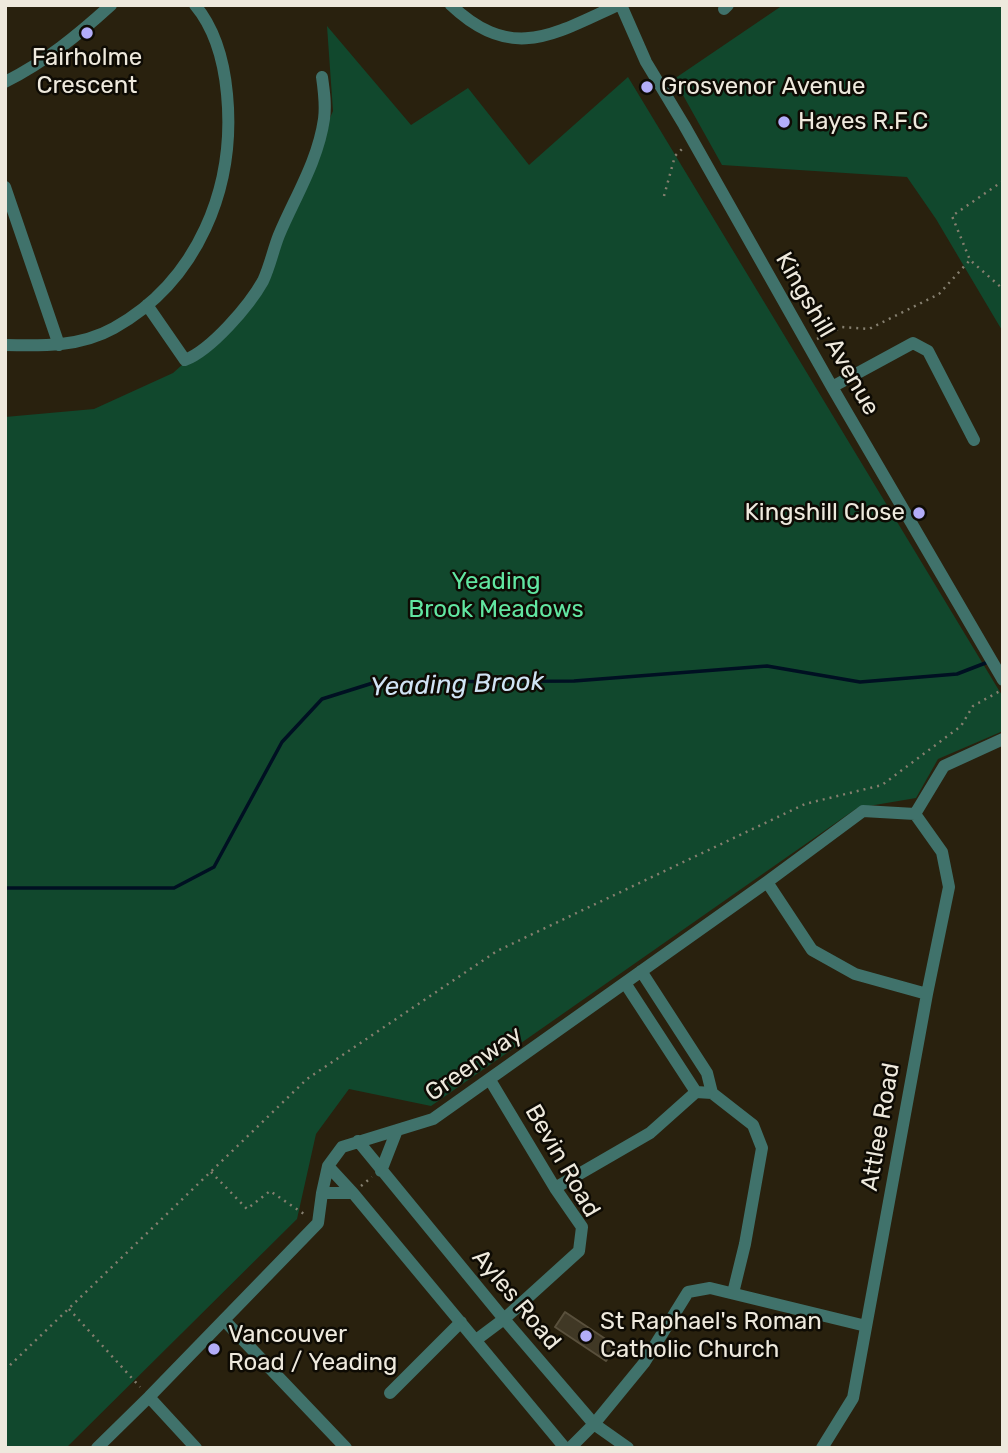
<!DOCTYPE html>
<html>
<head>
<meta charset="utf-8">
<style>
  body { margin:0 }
  #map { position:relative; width:1008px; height:1453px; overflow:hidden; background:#29210e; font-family:Rubik,sans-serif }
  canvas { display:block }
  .frame { position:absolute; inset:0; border:7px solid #eee9dd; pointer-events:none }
</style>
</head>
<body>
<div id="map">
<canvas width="1008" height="1453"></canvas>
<div class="frame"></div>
</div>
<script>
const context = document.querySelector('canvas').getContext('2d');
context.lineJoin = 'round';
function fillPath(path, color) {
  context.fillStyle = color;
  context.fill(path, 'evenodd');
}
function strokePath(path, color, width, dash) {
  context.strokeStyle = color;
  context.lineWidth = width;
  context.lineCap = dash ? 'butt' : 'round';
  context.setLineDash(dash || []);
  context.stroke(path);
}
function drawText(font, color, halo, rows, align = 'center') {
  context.font = font + ' Rubik,sans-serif';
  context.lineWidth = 5;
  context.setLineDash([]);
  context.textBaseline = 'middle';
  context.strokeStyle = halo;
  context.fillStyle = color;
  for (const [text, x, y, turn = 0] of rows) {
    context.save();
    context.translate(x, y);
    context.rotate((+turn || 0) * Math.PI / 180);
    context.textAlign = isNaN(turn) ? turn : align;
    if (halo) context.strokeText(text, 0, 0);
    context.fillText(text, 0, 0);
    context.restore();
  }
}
fillPath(new Path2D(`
  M783 5H1003V332L936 219 907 177 722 165 674 79Z
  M327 26 411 125 468 88 529 165 628 77 1003 697V731L938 759 916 798 857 808 431 1106 349 1089 316 1134 297 1219 66 1448H5V417L94 409 173 373 249 305 333 111Z`), '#11482d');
strokePath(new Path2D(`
  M5 888H174L214 867 282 742 322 699 376 682 574 681 767 666 860 682 957 674 988 662`), '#001022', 3.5);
const building = new Path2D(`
  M565 1312 616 1346 606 1361 555 1327Z`);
fillPath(building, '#403825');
strokePath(building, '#59503c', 2);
strokePath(new Path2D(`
  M1003 181 952 216 970 260 1003 289
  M664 196 675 156 682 149
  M817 339 842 327 869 329 939 294 970 260
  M211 1172 247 1209 270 1191 307 1216
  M361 1186 372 1177
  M69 1309 140 1387
  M5 1370 307 1079 497 951 805 804 882 785 961 726 973 706 1000 691`), '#857f6f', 2.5, [2, 5]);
strokePath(new Path2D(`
  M451 5C512 63 554 34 618 5
  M621 5 646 62 684 125 832 387 1003 680
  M724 9 728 5
  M5 82C45 62 78 35 111 5
  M5 187 59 345
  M147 305 185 360C211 350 249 306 263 281 270 266 273 250 279 235 295 197 318 161 324 119 326 105 324 91 322 77
  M5 345C43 346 80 347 114 328 198 281 236 187 227 94 224 62 216 30 195 5
  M832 387 913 343 928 351 974 440
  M915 814 944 766 1003 739
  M767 882 812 950 855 974 927 994
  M641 971 707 1073 712 1093
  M625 983 696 1092
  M696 1092 712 1093 753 1125 762 1148 745 1244 733 1293
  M358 1141 504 1319 594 1424 628 1448
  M328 1166 353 1193
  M381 1171 397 1130
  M555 1188 650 1133 696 1092
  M322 1193H353L565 1448
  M224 1320 346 1448
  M476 1340 504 1319 579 1251 582 1227 555 1188 490 1080
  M390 1393 461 1322
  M149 1397 196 1448
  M97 1448 149 1397 318 1223 322 1193 328 1166 342 1147 433 1119 767 882 863 811 915 814
  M570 1448 594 1424 644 1363 688 1292 710 1288 866 1326
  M822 1448 853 1398 927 994 949 887 942 852 915 814`), '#40726b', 12);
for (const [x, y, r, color] of [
  [87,33,7,"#b3adf9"],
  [647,87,7,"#b3adf9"],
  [784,122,7,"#b3adf9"],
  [919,513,7,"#b3adf9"],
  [586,1336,7,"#b3adf9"],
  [214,1349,7,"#b3adf9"]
]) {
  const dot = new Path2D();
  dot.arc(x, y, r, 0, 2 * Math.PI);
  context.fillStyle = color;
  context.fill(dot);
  strokePath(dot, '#0e0b04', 2.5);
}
drawText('24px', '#eee9dd', '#0e0b04', [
  ["Fairholme",87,58,"center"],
  ["Crescent",87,86,"center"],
  ["Grosvenor Avenue",661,87],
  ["Hayes R.F.C",798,122],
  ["Kingshill Close",905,513,"right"],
  ["St Raphael's Roman",600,1322],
  ["Catholic Church",600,1350],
  ["Vancouver",228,1335],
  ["Road / Yeading",228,1363]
], 'left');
drawText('24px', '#eee9dd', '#0e0b04', [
  ["Kingshill Avenue",827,334,60],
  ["Greenway",474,1064,-35],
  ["Attlee Road",881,1127,-80],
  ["Bevin Road",562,1161,60],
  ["Ayles Road",516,1300,50]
]);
drawText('24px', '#61e6a1', '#0e0b04', [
  ["Yeading",496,582],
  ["Brook Meadows",496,610]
]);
drawText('italic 26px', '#d0e3f4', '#0e0b04', [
  ["Yeading Brook",457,685,-2]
]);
</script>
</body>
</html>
